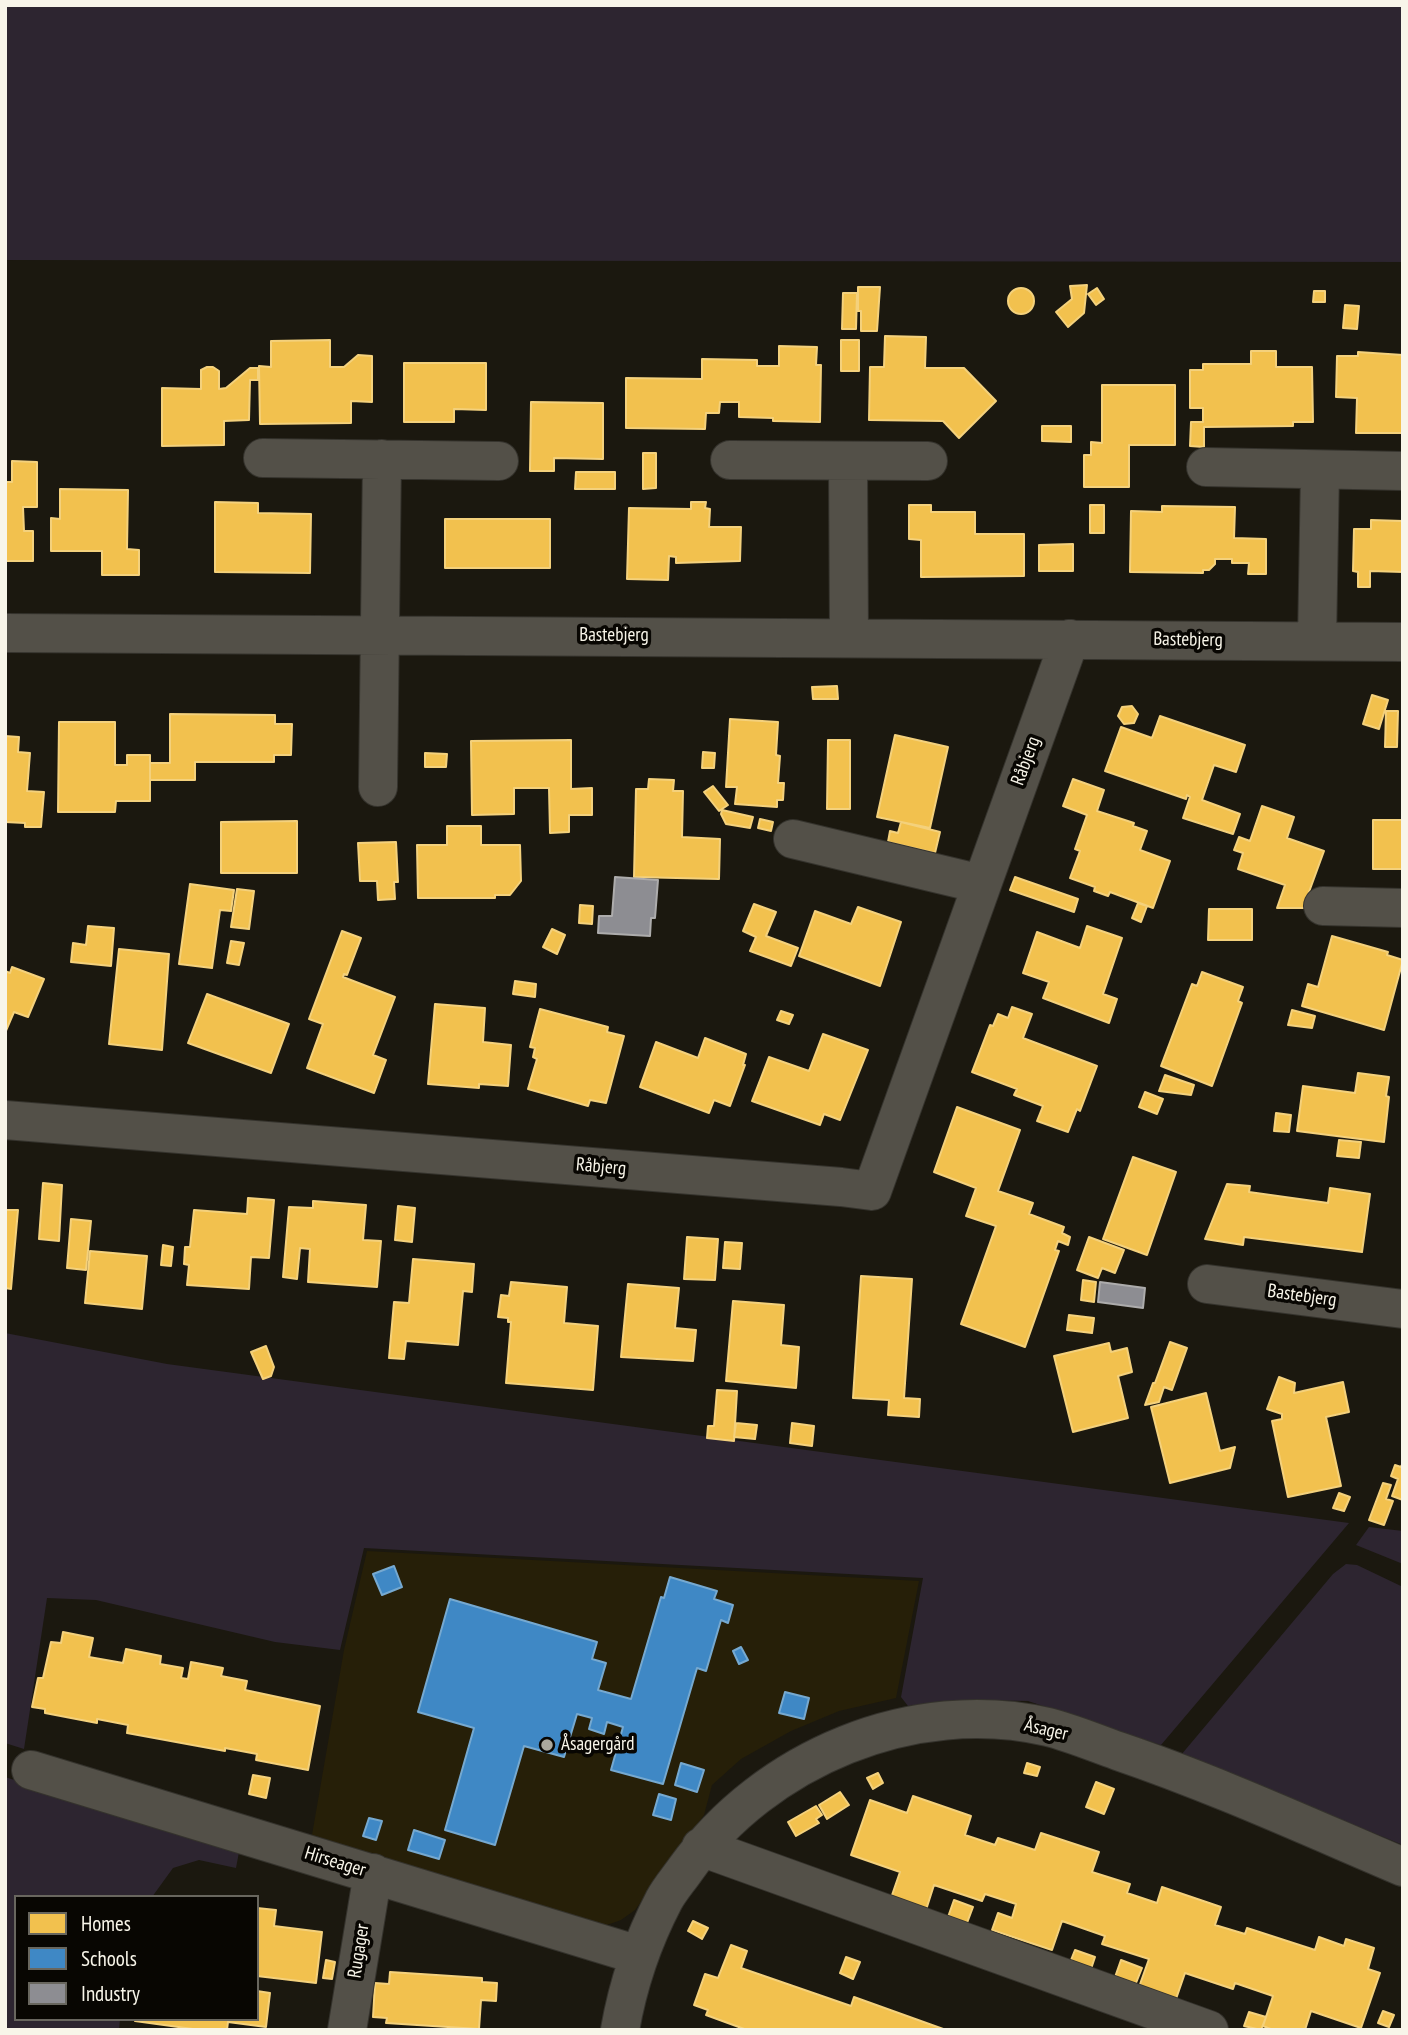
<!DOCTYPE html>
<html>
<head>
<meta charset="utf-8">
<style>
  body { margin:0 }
  #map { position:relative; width:1408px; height:2035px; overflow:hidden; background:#1b180f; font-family:"PT Sans Narrow",sans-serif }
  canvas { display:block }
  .frame { position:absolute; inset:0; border:7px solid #f8f5e9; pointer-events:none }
  .legend { position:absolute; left:14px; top:1895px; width:245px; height:126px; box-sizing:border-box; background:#080602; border:2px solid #68665e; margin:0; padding:9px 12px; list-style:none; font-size:21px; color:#f8f5e9 }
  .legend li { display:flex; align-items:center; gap:14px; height:35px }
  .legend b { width:35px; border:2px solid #68665e }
</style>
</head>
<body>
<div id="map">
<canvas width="1408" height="2035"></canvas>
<div class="frame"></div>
<ul class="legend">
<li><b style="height:19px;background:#f2c14e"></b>Homes</li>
<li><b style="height:19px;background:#3f88c5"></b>Schools</li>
<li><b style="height:19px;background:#8d8d92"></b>Industry</li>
</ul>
</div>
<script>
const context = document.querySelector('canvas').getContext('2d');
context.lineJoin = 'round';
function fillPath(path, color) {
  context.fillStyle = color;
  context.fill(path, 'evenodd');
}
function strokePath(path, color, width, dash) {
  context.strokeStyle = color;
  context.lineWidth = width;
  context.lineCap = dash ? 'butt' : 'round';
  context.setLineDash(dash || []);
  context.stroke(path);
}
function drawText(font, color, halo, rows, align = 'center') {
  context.font = font + ' "PT Sans Narrow",sans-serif';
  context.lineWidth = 7;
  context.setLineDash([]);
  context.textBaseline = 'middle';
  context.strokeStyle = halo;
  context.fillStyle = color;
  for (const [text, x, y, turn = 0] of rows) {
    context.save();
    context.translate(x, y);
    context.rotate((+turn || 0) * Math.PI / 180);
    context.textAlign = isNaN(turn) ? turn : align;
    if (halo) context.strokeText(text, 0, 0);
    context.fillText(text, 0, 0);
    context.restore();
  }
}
fillPath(new Path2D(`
  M367 1551 919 1581 896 1698 839 1711 791 1731 741 1759 712 1785 704 1815 635 1910 621 1920 604 1926 312 1835 344 1650Z`), '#261f08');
fillPath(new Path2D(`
  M5 5H1403V262L5 260Z
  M5 1333 167 1364 1349 1523 1161 1745 1028 1701 969 1700 908 1706 901 1697 923 1578 364 1548 340 1650 275 1642 96 1600 47 1598 24 1749 5 1743Z
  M1369 1527 1403 1531V1564L1356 1545Z
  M1346 1564 1357 1565 1403 1587V1845L1181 1755 1333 1574Z
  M5 1777 239 1852 236 1868 199 1860 173 1868 152 1897H16V2019H120L119 2030H5Z`), '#2d2530');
const homes = new Path2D(`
  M1087 285 1084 313 1068 327 1056 312 1072 299 1070 286Z
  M858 287H880L877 331H861V311H858Z
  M1097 288 1104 299 1096 305 1088 294Z
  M1008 301a13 13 0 1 1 26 0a13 13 0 1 1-26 0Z
  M1314 291H1325V302H1313Z
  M843 293H857L856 329H842Z
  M1345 305 1359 306 1357 329 1343 328Z
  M885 336 926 337 925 368H964L996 401 959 438 943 421 869 420 870 367H884Z
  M330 340V367H344L358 355 372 356V402L351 401V423L260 424 259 366 271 367V341Z
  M841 340H859V371H841Z
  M779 346 817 347 816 365H821L820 422 773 421V418L739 417V402H720L719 413H706L705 429 626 428V378L702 379V359L757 360V366H779Z
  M1251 351H1276V367H1312L1313 422H1293V426L1204 427V447L1190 446 1191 422H1203V408H1190V370H1203V364H1251Z
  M1358 352 1403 355V433H1356L1357 398 1336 397 1337 356H1358Z
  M404 363H486V410L454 409V422H404Z
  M207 367H213L219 371V389L226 388 250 368H258V380H250L249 420 224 421V445L162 446V388L201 389V370Z
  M1102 385H1175V445H1129V487H1084V455H1091V442L1102 443Z
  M531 402 603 403V459L554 458V471H530Z
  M1042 426H1071V442L1042 441Z
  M643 453H656V488L643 489Z
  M12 461 37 462V507H23L24 531H33V561H5V482H12Z
  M576 472H615V489H575Z
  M60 489 128 490 127 549 139 550V575H102V551H51V518L60 519Z
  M215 502 258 503V513L311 514 310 573 215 572Z
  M691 502H706L705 508 710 509 709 527H741L740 561 676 563V557L669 556 668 580 627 579 629 508 691 509Z
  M909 505H931V512H975V534H1024V576L921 577V540L909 539Z
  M1090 505H1104V533H1090Z
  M1162 506 1235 507 1234 538 1266 539V574H1248L1249 563H1232V559H1215V564L1209 570H1203V573L1130 572 1131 511 1162 512Z
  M445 519H550V568H445Z
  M1371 520 1403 521V572L1370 571V587H1358V572L1353 571 1354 529H1371Z
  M1073 544V571H1039V545Z
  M837 686 838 699H813L812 687Z
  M1372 695 1388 700 1379 729 1363 724Z
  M1132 706 1138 714 1134 723 1124 724 1118 716 1122 707Z
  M1386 711H1398L1397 747H1385Z
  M170 714 275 715V724H292L291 755H274V762H195V780H150V763H170Z
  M1160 716 1245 745 1236 772 1214 765 1202 800 1240 814 1233 834 1183 818 1190 797 1187 795 1186 799 1105 771 1121 727 1152 738Z
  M730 719 778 722 776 755 780 756 778 783H784L783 800H777V807L735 804 737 787H726Z
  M59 722H115V765H127V755H150V801H116L115 812H58Z
  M895 735 948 747 930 828 877 817Z
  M5 736 19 737 18 752 30 753 27 791 44 792 41 827H25V823L5 822Z
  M571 740V789L592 788V815H569V832L550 833 549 788H514V814L472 815 471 741Z
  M828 740H850V809H827Z
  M703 752 715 753 714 768H702Z
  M425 753 447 754 446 767H425Z
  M649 779 674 780 673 791H683L682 837 720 839 719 879 634 877 636 789H648Z
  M1073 779 1104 790 1097 811 1134 823 1133 826 1147 831 1140 850 1170 861 1153 908 1110 892 1108 896 1094 891 1095 887 1070 878 1080 851 1075 849 1087 815 1063 806Z
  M713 786 728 805 719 811 704 792Z
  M1262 806 1294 817 1287 838 1324 851 1309 892 1317 895 1312 908H1277L1285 885 1238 869 1243 853 1234 850 1239 837 1250 841Z
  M722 810 753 817 750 828 726 824 721 814Z
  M760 819 773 822 771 831 758 828Z
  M1373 820H1403V869H1373Z
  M297 821V873H221V822Z
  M901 822 940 832 935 853 888 842 890 831 898 833Z
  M447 826H481V845H520L521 881 510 895H495V898H418L417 845H447Z
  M396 842 398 882H394L395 899 378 900 377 881H360L358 843Z
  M1015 877 1078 899 1074 912 1010 890Z
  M190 884 234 890 231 911 220 910 212 968 179 964Z
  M237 889 254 891 249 929 231 927Z
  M1138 903 1147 906 1141 922 1132 918Z
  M754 904 776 912 766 936 798 948 791 966 750 951 756 937 743 931Z
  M580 905 593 906 592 924 579 923Z
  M858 907 901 922 880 986 799 956 815 911 851 924Z
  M1209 909H1252V940H1208Z
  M88 926 114 928 111 966 71 962 73 943 86 945Z
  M1087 926 1122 938 1103 994 1117 999 1109 1023 1043 998 1049 982 1023 973 1037 932 1080 948Z
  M552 929 565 935 557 954 543 947Z
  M342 931 361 938 347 975 344 974 343 977 395 997 373 1055 386 1060 374 1093 307 1068 323 1024 309 1019Z
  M1332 936 1388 952 1387 955 1403 960 1384 1030 1302 1006 1308 984 1318 987Z
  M231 941 244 943 239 965 227 963Z
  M119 949 169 954 162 1050 109 1044Z
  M12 967 44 979 28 1017 14 1012 5 1033V971L10 973Z
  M1202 972 1243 987 1238 1001 1242 1003 1212 1086 1161 1066 1192 984 1197 986Z
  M515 981 536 984 535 997 513 994Z
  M207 994 289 1024 271 1073 188 1043Z
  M435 1004 485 1008 483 1042 511 1045 508 1086 479 1084V1088L428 1084Z
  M1012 1007 1032 1014 1023 1038 1097 1066 1080 1111 1077 1109 1068 1132 1037 1121 1043 1106 1014 1095 1017 1089 972 1072 990 1025 993 1026 998 1014 1008 1018Z
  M540 1009 608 1027 607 1032 624 1036 606 1103 590 1100 588 1106 528 1089 537 1059 533 1057 535 1048 530 1047Z
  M1292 1010 1315 1016 1312 1028 1288 1025Z
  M781 1011 793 1015 789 1024 777 1020Z
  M823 1034 868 1050 840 1120 824 1114 820 1125 752 1101 769 1057 809 1071Z
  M705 1038 746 1054 743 1065H745L730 1106 714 1100 709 1113 640 1087 656 1042 698 1058Z
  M1358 1073 1389 1077 1386 1096 1389 1097 1384 1142 1297 1131 1303 1086 1355 1093Z
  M1165 1075 1194 1085 1191 1095 1159 1091Z
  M1145 1092 1163 1099 1157 1114 1139 1107Z
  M957 1107 1020 1130 998 1191 1033 1203 1029 1214 1064 1227 1062 1233 1070 1237 1068 1245 1058 1241 1055 1250 1059 1251 1025 1347 961 1324 996 1226 966 1216 976 1188 934 1172Z
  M1276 1113 1291 1115 1289 1132 1274 1131Z
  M1339 1140 1361 1142 1359 1158 1337 1156Z
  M1133 1157 1176 1172 1147 1255 1103 1239Z
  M43 1183 62 1185 59 1241 39 1239Z
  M1227 1184 1250 1186 1249 1192 1328 1203 1330 1188 1370 1194 1362 1252 1244 1237 1243 1245 1205 1239Z
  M248 1198 274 1200 269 1258 251 1257 249 1289 187 1285 189 1265 184 1264 185 1247H190L194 1210 247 1214Z
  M313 1201 366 1205 363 1240 381 1241 377 1287 308 1282 310 1249 300 1248 297 1279 283 1277 289 1207 313 1208Z
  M398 1206 415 1208 412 1242 395 1240Z
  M5 1210H18L11 1289 5 1288Z
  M71 1219 91 1221 86 1270 67 1268Z
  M687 1237 718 1239 715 1280 684 1279Z
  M1089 1237 1124 1250 1115 1273 1102 1268 1098 1278 1077 1270Z
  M725 1242 742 1243 740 1269 723 1268Z
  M163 1245 173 1247 171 1266 161 1265Z
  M90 1251 147 1256 142 1309 85 1303Z
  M413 1259 474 1264 472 1292 463 1291 458 1345 406 1341 404 1359 389 1358 394 1302 409 1303Z
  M861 1276 912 1279 904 1398 920 1399 919 1417 888 1415 889 1400 853 1398Z
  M1083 1280 1096 1282 1094 1302 1081 1300Z
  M511 1282 567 1287 564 1323 598 1326 593 1390 506 1383 511 1322H508V1318L498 1317 501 1295 509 1296Z
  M628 1284 679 1288 675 1328 696 1330 693 1361 621 1357Z
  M733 1301 784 1305 781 1345 799 1347 796 1388 726 1381Z
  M1069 1315 1094 1318 1092 1333 1067 1330Z
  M1170 1342 1187 1348 1172 1390 1164 1387 1159 1402 1145 1405 1153 1383H1155Z
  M1109 1343 1111 1352 1127 1348 1132 1372 1118 1376 1128 1418 1073 1432 1054 1356Z
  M266 1346 274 1367 271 1376 263 1379 251 1352Z
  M1279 1377 1295 1383 1294 1393 1343 1382 1349 1412 1326 1417 1341 1486 1288 1497 1272 1421 1282 1419V1414L1267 1409Z
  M717 1390 737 1391 734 1441 707 1438 708 1426H714Z
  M1206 1393 1220 1451 1235 1447 1230 1468 1170 1483 1151 1407Z
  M736 1423 757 1425 755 1439 734 1437Z
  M792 1423 814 1426 812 1446 790 1443Z
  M1403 1462V1500L1392 1496 1398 1479 1391 1476 1395 1465 1401 1467Z
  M1383 1483 1391 1485 1386 1499 1393 1501 1384 1525 1369 1520Z
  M1339 1493 1350 1497 1344 1511 1333 1508Z
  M63 1632 93 1638 89 1657 123 1663 126 1649 161 1656 160 1664 183 1668 181 1678 188 1679 191 1662 223 1668 221 1676 247 1681 245 1690 320 1706 308 1770 256 1760 257 1754 225 1748V1751L127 1733 128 1725 97 1719V1723L45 1713V1709L32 1707 38 1678H43L51 1642 61 1643Z
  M1027 1763 1040 1767 1037 1776 1024 1773Z
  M878 1773 883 1783 873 1789 867 1778Z
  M253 1775 270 1778 266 1798 249 1794Z
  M1096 1782 1114 1789 1104 1814 1086 1807Z
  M840 1792 849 1805 827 1819 819 1805Z
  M913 1796 971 1816 965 1835 995 1845 998 1838 1035 1850 1041 1833 1099 1852 1092 1872 1130 1884 1127 1893 1157 1903 1162 1887 1221 1907 1215 1925 1245 1934 1247 1928 1315 1950 1319 1937 1344 1946 1346 1939 1374 1948 1368 1969 1380 1973 1361 2028 1311 2011 1305 2030H1273L1263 2026 1273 1996 1235 1983 1233 1989 1185 1973 1176 1999 1139 1987 1149 1959 1102 1944 1105 1936 1062 1921 1052 1950 992 1930 998 1913 1012 1918 1016 1904 985 1894 982 1901 934 1885 926 1910 891 1898 900 1872 851 1855 870 1800 907 1813Z
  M816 1806 822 1815 816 1819 819 1823 796 1836 788 1822Z
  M954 1900 973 1907 967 1923 948 1917Z
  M257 1908 276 1910 274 1926 322 1932 316 1983 257 1976Z
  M693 1921 708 1928 702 1939 688 1931Z
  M731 1945 747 1951 741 1968 851 2006 854 1997 946 2030H747L706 2015 708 2010 694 2005 705 1974 718 1978Z
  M1075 1950 1095 1957 1090 1972 1069 1965Z
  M846 1957 860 1962 853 1979 840 1973Z
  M326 1960 335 1962 332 1979 323 1978Z
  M1121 1960 1142 1968 1134 1988 1114 1980Z
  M390 1972 482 1978V1982L497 1983 496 2001 481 2000 479 2029 386 2023 387 2018 373 2017 375 1983 389 1984Z
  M257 1991 270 1993 266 2027 228 2022 227 2030H200L135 2021V2019H257Z
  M1383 2011 1394 2015 1389 2027 1378 2023Z
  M1249 2012 1266 2017 1261 2030 1244 2026Z`);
fillPath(homes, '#f2c14e');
strokePath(homes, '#f4d17c', 2);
const schools = new Path2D(`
  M394 1566 402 1587 382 1595 373 1574Z
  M670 1577 717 1591 714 1599 733 1605 728 1623 721 1620 706 1671 697 1668 663 1784 611 1770 623 1727 607 1722 604 1734 589 1729 592 1718 577 1714 564 1757 524 1746 495 1845 445 1830 474 1728 418 1712 450 1599 597 1642 592 1659 606 1663 598 1690 631 1699 661 1597 664 1598Z
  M741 1647 748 1660 739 1664 733 1651Z
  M785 1692 809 1698 804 1719 779 1713Z
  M681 1763 704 1770 697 1792 675 1785Z
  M659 1794 676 1799 671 1820 653 1815Z
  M369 1818 382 1821 376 1840 363 1836Z
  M414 1830 445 1840 439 1859 408 1850Z`);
fillPath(schools, '#3f88c5');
strokePath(schools, '#76a9d0', 2);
const industry = new Path2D(`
  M615 877 658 880 655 918H651L650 936 598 933 599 916H612Z
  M1100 1282 1145 1288 1143 1308 1098 1302Z`);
fillPath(industry, '#8d8d92');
strokePath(industry, '#adacac', 2);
const minor = new Path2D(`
  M263 458 499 461
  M730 460 928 461
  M848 461 849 638
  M1206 467 1403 471
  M5 633 1403 642
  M1317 641 1320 471
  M378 787 382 459
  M793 839 981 884
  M1323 906 1403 908
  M5 1120 841 1187 872 1191 1070 639
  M1207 1284 1403 1309
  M31 1770 638 1955
  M701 1847 1209 2030
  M347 2030 373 1873
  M620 2030C628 1984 642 1942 664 1900 670 1889 678 1880 685 1870 765 1758 913 1696 1048 1727 1072 1733 1095 1743 1118 1751 1215 1784 1309 1827 1403 1867`);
strokePath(minor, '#35332d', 40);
strokePath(minor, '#535048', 38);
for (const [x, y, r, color] of [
  [547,1745,7,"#aba89d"]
]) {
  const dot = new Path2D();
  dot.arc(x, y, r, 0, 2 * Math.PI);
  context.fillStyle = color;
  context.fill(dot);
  strokePath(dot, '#080602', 2.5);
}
drawText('19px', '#f8f5e9', '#080602', [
  ["Bastebjerg",614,636],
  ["Bastebjerg",1188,640,1],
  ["Råbjerg",1026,761,-70],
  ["Råbjerg",601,1167,5],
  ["Bastebjerg",1302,1296,8],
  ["Åsager",1046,1730,13],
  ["Hirseager",335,1862,17],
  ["Rugager",359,1951,-81]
]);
drawText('19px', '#f8f5e9', '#080602', [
  ["Åsagergård",561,1745]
], 'left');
</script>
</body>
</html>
